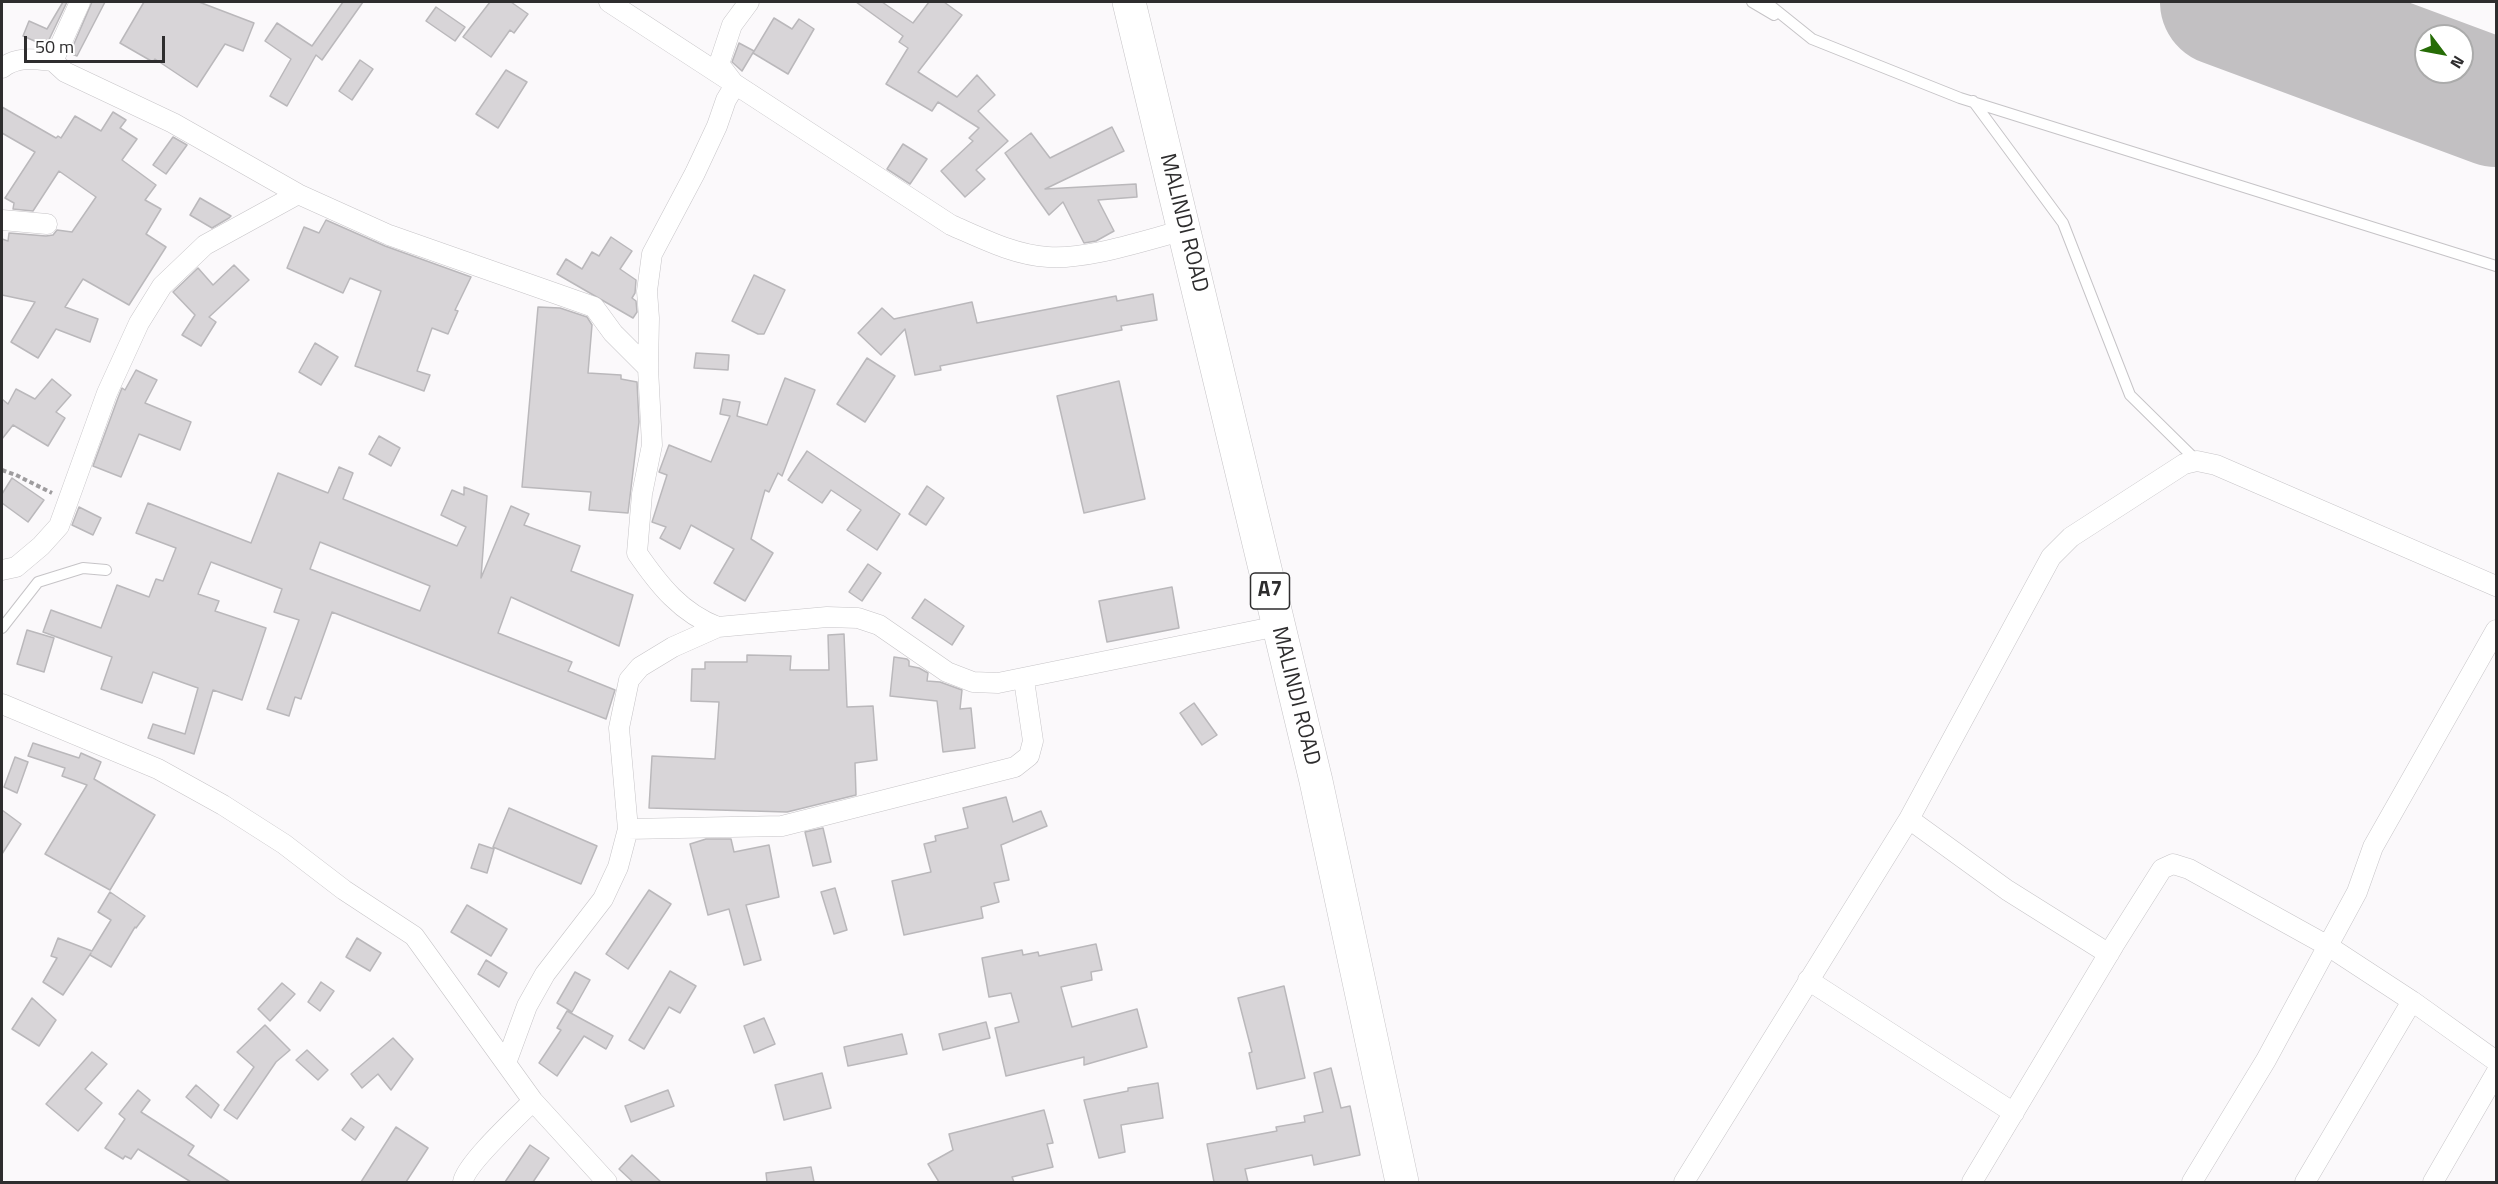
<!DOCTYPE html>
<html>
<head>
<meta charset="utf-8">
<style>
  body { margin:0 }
  #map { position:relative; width:2498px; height:1184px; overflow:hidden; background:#fbf9fb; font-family:"Titillium Web",sans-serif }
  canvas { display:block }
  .frame { position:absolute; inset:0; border:3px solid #2e2d2e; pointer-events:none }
  .north { position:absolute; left:2414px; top:24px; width:60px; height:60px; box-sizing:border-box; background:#fff; border:2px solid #ababab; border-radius:50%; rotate:122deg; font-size:16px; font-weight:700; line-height:24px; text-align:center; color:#2e2d2e }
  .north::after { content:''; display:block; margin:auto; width:21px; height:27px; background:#266c06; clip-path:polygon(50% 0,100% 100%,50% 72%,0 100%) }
  .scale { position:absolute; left:24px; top:36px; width:141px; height:27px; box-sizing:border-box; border:3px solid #2e2d2e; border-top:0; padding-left:8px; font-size:18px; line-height:21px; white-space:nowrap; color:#2e2d2e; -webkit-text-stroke:4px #fff; paint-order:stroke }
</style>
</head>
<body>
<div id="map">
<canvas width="2498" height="1184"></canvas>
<div class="frame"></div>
<div class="north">N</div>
<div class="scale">50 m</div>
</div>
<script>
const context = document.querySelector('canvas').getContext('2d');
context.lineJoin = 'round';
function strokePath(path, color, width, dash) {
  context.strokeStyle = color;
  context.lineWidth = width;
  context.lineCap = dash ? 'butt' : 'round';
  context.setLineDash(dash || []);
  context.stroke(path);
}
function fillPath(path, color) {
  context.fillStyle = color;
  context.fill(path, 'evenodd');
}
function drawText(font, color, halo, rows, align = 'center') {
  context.font = font + ' "Titillium Web",sans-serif';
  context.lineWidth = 4.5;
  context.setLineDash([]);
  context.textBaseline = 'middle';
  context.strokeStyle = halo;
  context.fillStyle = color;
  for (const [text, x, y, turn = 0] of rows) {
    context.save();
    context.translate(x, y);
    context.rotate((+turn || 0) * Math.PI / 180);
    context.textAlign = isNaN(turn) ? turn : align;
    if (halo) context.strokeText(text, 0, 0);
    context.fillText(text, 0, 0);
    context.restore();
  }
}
strokePath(new Path2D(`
  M2224 2 2496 103`), '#c2c0c2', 128);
const building = new Path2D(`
  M63 2H67L46 46 23 36 29 21 47 29Z
  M92 2H105L77 56 70 53Z
  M144 2H199L254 23 243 51 225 44 197 87 155 59 153 62 120 43Z
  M343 2H363L322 60 316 55 287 106 270 96 291 59 265 41 277 23 312 46Z
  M490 2H511L528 14 514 33 510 30 491 57 463 37Z
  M856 2H882L913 23 929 2H944L962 15 918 72 957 97 977 75 995 95 978 111 1008 141 976 170 985 179 965 197 941 171 973 141 969 138 979 128 938 102 932 111 886 84 908 48 899 42 903 36Z
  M436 7 465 27 455 41 426 21Z
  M774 18 792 29 799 19 814 29 788 74 753 53Z
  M739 43 754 51 742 71 732 62Z
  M360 60 373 69 352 100 339 91Z
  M506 70 527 82 498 128 476 114Z
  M2 107 56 138 58 136 61 138 75 116 101 131 113 112 126 120 120 128 137 139 122 160 156 185 145 200 161 209 146 234 166 247 129 305 83 279 65 307 98 319 90 342 56 329 38 358 11 342 35 302 2 295V239L8 241 9 233 46 236 53 235 57 230 72 232 96 197 59 171 33 211 13 209 14 203 5 198 35 152 2 133Z
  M1112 127 1124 151 1045 189 1136 184 1137 197 1098 200 1114 231 1096 241 1084 243 1063 202 1049 215 1005 153 1031 133 1050 158Z
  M173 137 187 145 166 174 153 165Z
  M903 144 927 159 910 184 887 169Z
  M200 198 231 216 229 218 212 228 190 215Z
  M326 220 385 246 471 277 455 310 458 311 448 334 432 328 417 371 430 375 424 391 355 366 381 291 350 278 343 293 287 268 304 227 319 233Z
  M611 237 632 251 620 269 636 280 635 293 632 298 636 301 637 312 633 318 557 274 566 259 582 269 592 252 599 256Z
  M234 265 249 280 209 317 216 322 201 346 182 335 195 315 173 292 198 268 213 285Z
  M754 275 785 290 764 334H758L732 321Z
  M1153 294 1157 320 1121 326 1122 330 940 366 941 370 915 375 905 329 881 355 858 333 882 308 894 319 972 302 977 323 1116 296 1117 301Z
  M538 307 560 308 587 317 592 325 588 373 621 375V379L637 382 639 422 628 513 589 510 591 492 522 487Z
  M315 343 338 357 321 385 299 372Z
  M696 353 729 355 728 370 694 368Z
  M867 358 895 376 865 422 837 404Z
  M136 370 157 380 145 403 191 422 180 450 139 434 121 477 93 466 118 398 122 388 125 390Z
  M785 378 815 390 782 476 778 473 769 492 765 490 751 539 773 553 745 601 714 583 734 549 691 525 680 549 660 538 666 527 652 522 667 475 659 472 669 445 711 462 730 416 720 414 723 399 740 402 737 416 767 425Z
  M52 379 71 395 56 412 65 418 48 446 13 425 2 439V399L8 404 16 389 35 399Z
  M1119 381 1145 499 1084 513 1057 396Z
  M379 436 400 448 391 466 369 454Z
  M807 451 900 514 877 550 847 530 861 510 831 490 822 503 788 480Z
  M339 467 353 473 343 499 457 546 466 527 441 515 452 490 464 495V487L487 496 481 578 511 506 529 514 524 525 580 546 571 571 633 595 619 646 511 597 498 633 572 662 568 671 615 690 606 719 332 612 301 699 295 697 289 716 267 709 299 620 274 612 282 589 211 562 198 594 219 601 215 611 266 628 242 700 213 690 194 754 148 738 153 724 185 734 198 688 153 672 142 703 101 689 112 657 43 632 51 610 101 628 117 585 149 597 156 579 163 581 176 548 136 533 148 503 251 543 278 473 328 493ZM320 542 430 586 420 611 310 569Z
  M12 478 44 500 28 522 2 503V494Z
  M927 486 944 498 926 525 909 514Z
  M79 507 101 518 93 535 72 525Z
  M868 564 881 573 862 601 849 592Z
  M1172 587 1179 628 1107 642 1099 601Z
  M925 599 964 626 952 645 912 618Z
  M27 630 54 638 44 672 17 664Z
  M844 634 847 707 873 706 877 760 855 763 856 795 787 812 649 808 652 756 715 759 719 702 691 701 692 669H705V662H747V655L791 656 790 670H829L828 635Z
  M894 657 907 659 909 661V666L919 668 928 673 927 681 940 682 962 690 960 709 971 708 975 748 943 752 937 701 890 696Z
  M1194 703 1217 735 1202 745 1180 713Z
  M33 743 79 758 81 753 101 762 94 779 155 815 110 890 45 854 87 785 62 776 65 768 28 756Z
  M15 757 28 762 17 793 4 787Z
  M1006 797 1013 822 1041 811 1047 826 1001 845 1009 880 994 883 999 902 981 907 983 918 904 935 892 881 931 872 924 844 936 841 935 836 968 828 963 808Z
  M509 808 597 846 581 884 493 847Z
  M2 810 21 824 2 854Z
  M823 828 831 862 813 866 805 832Z
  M706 839H731L734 852 769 845 779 897 746 905 761 960 744 965 729 909 708 915 690 844Z
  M479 844 494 849 487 873 471 868Z
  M835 888 847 930 834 934 821 892Z
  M649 890 671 904 628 969 606 954Z
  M110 892 145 916 136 928 135 927 111 967 90 955 91 953 63 995 43 982 57 958 51 956 58 938 92 951 111 920 98 912Z
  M467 905 507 929 491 956 451 932Z
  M357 938 381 953 370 971 346 957Z
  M1096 944 1102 970 1091 972 1092 980 1061 987 1072 1027 1137 1009 1147 1047 1084 1065V1057L1006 1076 995 1028 1019 1022 1011 993 989 997 982 958 1022 950 1023 955 1038 952 1039 956Z
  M486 960 507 973 499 987 478 974Z
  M670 971 696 986 680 1013 669 1007 644 1049 629 1040Z
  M575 972 590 980 572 1012 557 1003Z
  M321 982 334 991 320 1011 308 1002Z
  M282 983 295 994 270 1021 258 1009Z
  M1284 986 1305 1078 1257 1089 1249 1053 1252 1052 1238 998Z
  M32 998 56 1020 39 1046 12 1029Z
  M567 1011 613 1036 606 1049 584 1036 557 1076 539 1063 561 1030 557 1028Z
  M764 1018 775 1044 754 1053 744 1026Z
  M986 1022 990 1038 943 1050 939 1034Z
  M265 1025 290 1050 276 1062 237 1119 224 1110 254 1067 237 1052Z
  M902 1034 907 1054 848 1066 844 1047Z
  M393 1038 413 1059 391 1090 378 1074 362 1088 351 1074Z
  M307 1050 328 1070 318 1080 296 1060Z
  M92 1052 107 1064 85 1089 102 1103 78 1131 46 1104Z
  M1331 1068 1341 1108 1350 1106 1360 1155 1314 1165 1312 1155 1245 1169 1248 1182H1214L1207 1144 1277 1131 1276 1127 1305 1122 1304 1116 1323 1112 1314 1073Z
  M822 1073 831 1108 784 1120 775 1085Z
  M1158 1083 1163 1118 1121 1125 1125 1152 1099 1158 1084 1100 1128 1091V1088Z
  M196 1085 219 1105 211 1118 186 1097Z
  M138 1090 150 1100 141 1112 194 1146 188 1155 230 1182H191L138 1149 131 1159 125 1156 123 1159 105 1148 125 1119 119 1114Z
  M668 1090 674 1106 631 1122 625 1106Z
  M1044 1110 1053 1143 1047 1144 1053 1167 1012 1177 1014 1182H939L928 1164 953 1150 949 1134Z
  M351 1118 364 1127 355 1140 342 1130Z
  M396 1127 428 1148 406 1182H361Z
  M530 1145 549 1158 533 1182H505Z
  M632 1155 661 1182H633L619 1169Z
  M811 1167 814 1182H767L766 1173Z`);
fillPath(building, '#d8d5d8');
strokePath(building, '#bab8bb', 1.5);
const lane = new Path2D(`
  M1752 2 1774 15
  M1766 2 1812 39 1960 98 2496 266
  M1973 101 2063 223 2130 395 2197 461
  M2 628 38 582 83 568 106 570`);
const street = new Path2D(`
  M609 2 951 225C981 238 1014 255 1048 257 1088 260 1145 240 1185 230
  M53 61 80 2
  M2 68C18 56 34 59 53 61L65 72 173 123 298 194 389 235 594 307 613 333 648 368 652 445 642 494 637 553C659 585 681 613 718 627
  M2 220 47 224
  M648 368 649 318 647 291 652 254 695 173 717 126 726 100 735 85 719 64 732 25 749 2
  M2 570 16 567 41 546 59 526 107 393 139 323 162 286 205 245 298 194
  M2 704 158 769 223 805 284 844 344 890 414 936 533 1101 607 1182
  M1909 819 2007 890 2109 954
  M628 829 782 826 1015 767 1029 756 1033 741 1024 680
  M1808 980 2014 1113
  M506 1063 527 1006 545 974 603 899 618 867 628 829 619 728 629 680 640 667 673 647 718 627 827 617 858 618 879 625 947 672 973 682 998 683 1278 626
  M463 1182C465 1165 518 1116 533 1101
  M1684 1182 1909 819 2051 557 2071 537 2184 464 2197 461 2216 465 2496 586
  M1972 1182 2114 945 2162 869 2173 864 2189 869 2328 946 2412 1001 2496 1061
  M2192 1182 2266 1060 2357 892 2373 847 2496 630
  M2305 1182 2412 1001
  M2433 1182 2496 1073`);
const highway = new Path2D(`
  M1129 2 1316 781 1402 1182`);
strokePath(lane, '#c6c4c7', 12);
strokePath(street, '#c6c4c7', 21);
strokePath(highway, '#c6c4c7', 34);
strokePath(new Path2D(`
  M2 470 16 475 52 493`), '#9e9c9e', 4, [4.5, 3]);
strokePath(lane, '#fff', 10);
strokePath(street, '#fff', 20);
strokePath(highway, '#fff', 33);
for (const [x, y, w] of [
  [1270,591,39]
]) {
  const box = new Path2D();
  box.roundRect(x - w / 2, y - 18, w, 36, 4.5);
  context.fillStyle = '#fff';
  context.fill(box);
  strokePath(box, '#2e2d2e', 1.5);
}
drawText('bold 21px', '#2e2d2e', null, [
  ["A7",1270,591]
]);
drawText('22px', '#2e2d2e', '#fff', [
  ["MALINDI ROAD",1183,223,76],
  ["MALINDI ROAD",1295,696,76]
]);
</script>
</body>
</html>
